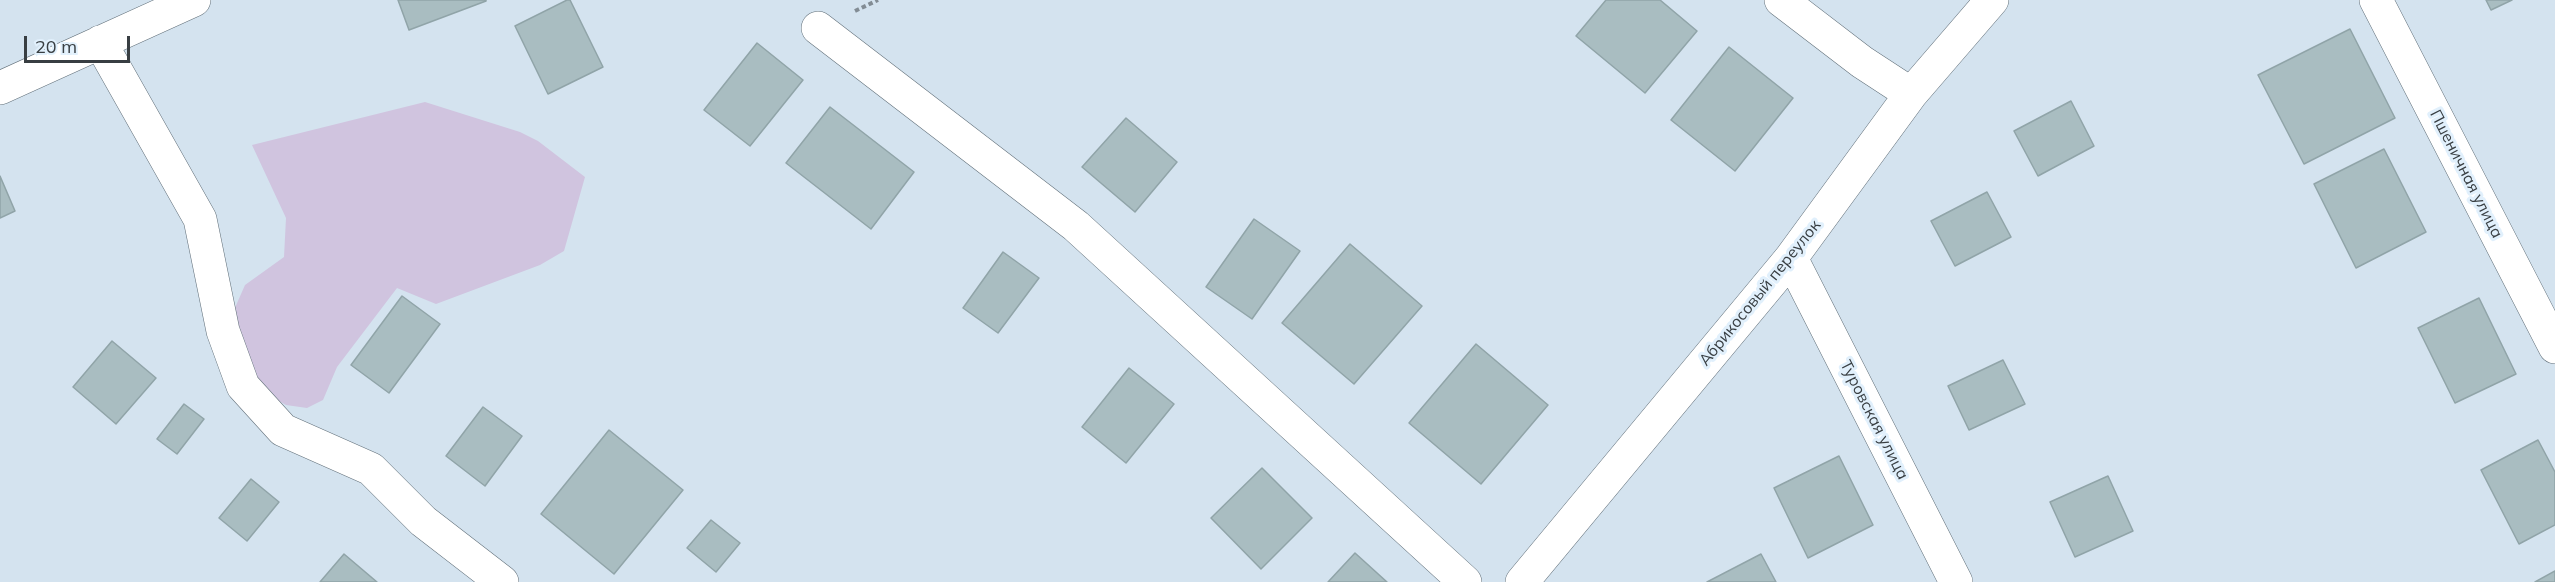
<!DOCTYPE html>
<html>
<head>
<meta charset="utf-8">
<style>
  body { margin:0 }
  #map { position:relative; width:2555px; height:582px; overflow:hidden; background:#d4e3ef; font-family:Mulish,sans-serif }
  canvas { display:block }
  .scale { position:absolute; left:24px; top:36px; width:106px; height:27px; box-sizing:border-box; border:3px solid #383e42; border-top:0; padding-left:8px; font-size:18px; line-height:21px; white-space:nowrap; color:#383e42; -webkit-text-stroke:4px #e1f0fc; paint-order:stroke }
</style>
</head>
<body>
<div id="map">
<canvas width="2555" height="582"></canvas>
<div class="scale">20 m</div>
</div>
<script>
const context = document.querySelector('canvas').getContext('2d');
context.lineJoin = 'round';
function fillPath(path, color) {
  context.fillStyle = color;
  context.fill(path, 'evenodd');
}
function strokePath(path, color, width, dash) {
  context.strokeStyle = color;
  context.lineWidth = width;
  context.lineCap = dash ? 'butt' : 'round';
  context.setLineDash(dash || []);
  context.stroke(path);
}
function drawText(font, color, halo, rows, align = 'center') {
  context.font = font + ' Mulish,sans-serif';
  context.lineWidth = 6;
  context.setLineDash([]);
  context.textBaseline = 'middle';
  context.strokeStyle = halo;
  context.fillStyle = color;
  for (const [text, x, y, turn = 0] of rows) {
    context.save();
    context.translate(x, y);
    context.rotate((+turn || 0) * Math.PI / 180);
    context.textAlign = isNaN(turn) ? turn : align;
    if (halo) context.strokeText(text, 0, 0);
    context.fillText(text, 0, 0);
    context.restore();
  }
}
fillPath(new Path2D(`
  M425 102 520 132 538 141 585 177 564 251 540 265 436 304 397 288 337 367 323 400 307 408 286 405 272 397 250 373 234 310 245 285 284 257 286 218 252 145Z`), '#d0c4df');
const building = new Path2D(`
  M398 0H486V1L409 30Z
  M567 0H570L603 67 548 94 515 26Z
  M1606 0H1660L1697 31 1645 93 1576 36Z
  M2486 0H2512L2491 10Z
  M2350 29 2395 118 2304 164 2258 75Z
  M757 43 803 80 750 146 704 110Z
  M1729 47 1793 98 1735 171 1671 120Z
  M2071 101 2094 146 2038 176 2014 131Z
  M830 107 914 172 871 229 786 163Z
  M1126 118 1177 162 1135 212 1082 167Z
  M2384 149 2426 232 2356 268 2314 184Z
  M0 176 15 211 0 218Z
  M1987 192 2011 237 1955 266 1931 221Z
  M1254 219 1300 251 1252 319 1206 287Z
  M1350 244 1422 306 1354 384 1282 323Z
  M1003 252 1039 278 998 333 963 308Z
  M402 296 440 324 389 393 351 365Z
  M2479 298 2516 374 2455 403 2418 328Z
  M112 341 156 378 116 424 73 387Z
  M1476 344 1548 405 1481 484 1409 423Z
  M2003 360 2025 404 1969 430 1948 386Z
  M1129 368 1174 404 1126 463 1082 427Z
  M184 404 204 419 177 454 157 439Z
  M483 407 522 436 485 486 446 456Z
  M609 430 683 490 614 574 541 514Z
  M2538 440 2555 472V525L2519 544 2481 470Z
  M1839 456 1873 525 1808 558 1774 488Z
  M1262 468 1312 518 1261 569 1211 518Z
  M2108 476 2133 531 2075 557 2050 502Z
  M251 479 279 502 247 541 219 518Z
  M711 520 740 543 716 572 687 548Z
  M1355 553 1387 582H1328Z
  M344 554 377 582H320Z
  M1761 554 1776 582H1707Z
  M2555 571V582H2535Z`);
fillPath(building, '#a9bdc1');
strokePath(building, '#90a4a8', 1.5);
const minor = new Path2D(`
  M1781 0 1862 62 1911 94
  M2376 0 2555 347
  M818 28 1076 226 1465 582
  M100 42 200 219 223 331 243 386 283 430 371 469 423 521 502 582
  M0 88 194 0
  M1791 258 1956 582
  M1522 582 1791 258 1911 94 1992 0`);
strokePath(minor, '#62707a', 34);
strokePath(new Path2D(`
  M855 11 878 0`), '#828c94', 4, [4.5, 3]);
strokePath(minor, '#fff', 33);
drawText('16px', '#383e42', '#e1f0fc', [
  ["Пшеничная улица",2466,174,63],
  ["Абрикосовый переулок",1760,293,-51],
  ["Туровская улица",1874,420,63]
]);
</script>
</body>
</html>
